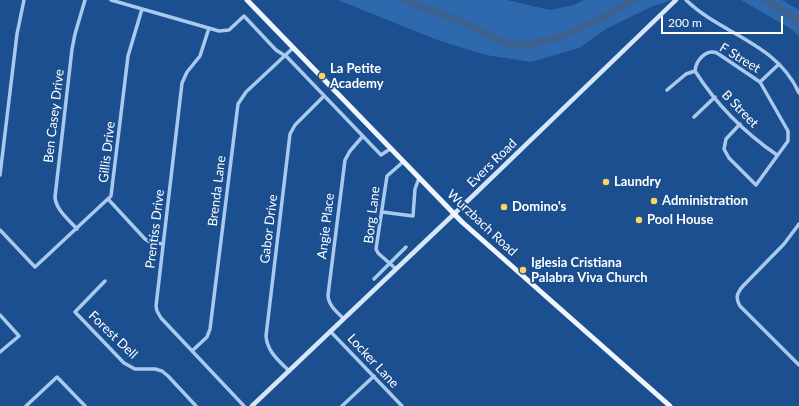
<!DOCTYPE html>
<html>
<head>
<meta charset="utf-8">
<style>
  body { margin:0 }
  #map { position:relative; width:799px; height:406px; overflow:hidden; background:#1b4f8f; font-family:Lato,sans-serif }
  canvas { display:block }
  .scale { position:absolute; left:661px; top:16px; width:122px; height:18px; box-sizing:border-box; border:2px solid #fff; border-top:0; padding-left:5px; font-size:12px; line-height:14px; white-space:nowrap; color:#fff; -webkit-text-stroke:3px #1b4f8f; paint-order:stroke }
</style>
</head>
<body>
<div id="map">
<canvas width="799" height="406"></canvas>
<div class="scale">200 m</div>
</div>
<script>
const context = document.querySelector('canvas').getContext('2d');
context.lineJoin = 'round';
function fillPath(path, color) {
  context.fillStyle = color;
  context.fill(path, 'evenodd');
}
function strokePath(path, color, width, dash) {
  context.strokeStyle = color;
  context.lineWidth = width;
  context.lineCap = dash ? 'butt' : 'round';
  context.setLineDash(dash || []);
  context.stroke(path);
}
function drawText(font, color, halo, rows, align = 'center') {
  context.font = font + ' Lato,sans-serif';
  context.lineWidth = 3.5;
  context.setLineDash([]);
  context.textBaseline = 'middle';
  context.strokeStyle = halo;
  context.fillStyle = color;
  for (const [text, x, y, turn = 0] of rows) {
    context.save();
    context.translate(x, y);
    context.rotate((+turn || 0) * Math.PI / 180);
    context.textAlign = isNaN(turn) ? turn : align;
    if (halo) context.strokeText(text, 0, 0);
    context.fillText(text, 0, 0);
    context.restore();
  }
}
fillPath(new Path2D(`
  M338 0H507L550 10 574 5 584 0H672L653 6 606 29 579 48 531 62 486 55 437 40Z
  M741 0H782L799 10V36L791 29Z`), '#2e69ad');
strokePath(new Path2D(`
  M404 0 457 20 504 43 528 45 560 37 611 14 629 1 634 0
  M765 0 799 21`), '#3c6290', 7);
strokePath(new Path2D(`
  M111 0 219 31 229 30 244 16 276 50 287 57 381 155 390 149
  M686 0C722 35 776 42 799 93
  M209 28 200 56 187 72 182 83 156 306 157 311 161 318 244 406
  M695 71C696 60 706 49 717 53L760 82 788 131V141L756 185 729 158 724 149 726 139 740 124
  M695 71C716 104 745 133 777 155
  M760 82 779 64
  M667 90 686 74 695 71
  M694 117 715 97
  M0 175 17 34 24 0
  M108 199 145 239 150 242 163 244
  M382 212 413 216 415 189 419 178
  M799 224 784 244 743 286C737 293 735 298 740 306L799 365
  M77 229C68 219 56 210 55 197L72 49 75 34 85 0
  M0 230 35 267 111 196 128 56 142 9
  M396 269 378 253 376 249 387 176 403 162
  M374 279 406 247
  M105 281 75 312 124 363 135 369H155L162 371 168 376 196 406
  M0 315 19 336 0 352
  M343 318C337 312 328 305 328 295L345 160 350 151 363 136
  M330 331 402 406
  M192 351 207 337 210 329 238 104 246 92 293 48
  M289 371C278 360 267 351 266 336L290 134 295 125 324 96
  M26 406 57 377 85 406
  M342 406 374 376`), '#a9c9ee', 3.5);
strokePath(new Path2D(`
  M252 406 454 214 676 0`), '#d6e6fa', 4.5);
strokePath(new Path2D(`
  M247 0 462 222 670 406`), '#f0f6ff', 5);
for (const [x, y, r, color] of [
  [322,76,4,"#ffd166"],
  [606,182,4,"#ffd166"],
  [654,201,4,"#ffd166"],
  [504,207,4,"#ffd166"],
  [639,220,4,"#ffd166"],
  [523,270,4,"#ffd166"]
]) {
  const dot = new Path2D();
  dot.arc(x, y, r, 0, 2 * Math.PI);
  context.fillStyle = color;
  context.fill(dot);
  strokePath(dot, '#1b4f8f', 1.5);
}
drawText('13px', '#fff', '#1b4f8f', [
  ["F Street",740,58,31],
  ["B Street",740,109,46],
  ["Ben Casey Drive",54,116,-83],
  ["Gillis Drive",107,152,-83],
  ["Evers Road",492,163,-44],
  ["Brenda Lane",217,191,-83],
  ["Borg Lane",372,215,-83],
  ["Wurzbach Road",482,223,43],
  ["Angie Place",326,226,-83],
  ["Prentiss Drive",155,229,-83],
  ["Gabor Drive",269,229,-83],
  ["Forest Dell",113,335,44],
  ["Locker Lane",373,361,47]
]);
drawText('bold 13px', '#fff', '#1b4f8f', [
  ["La Petite",330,69],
  ["Academy",330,84],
  ["Laundry",614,182],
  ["Administration",662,201],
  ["Domino's",512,207],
  ["Pool House",647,220],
  ["Iglesia Cristiana",531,263],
  ["Palabra Viva Church",531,278]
], 'left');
</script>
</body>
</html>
